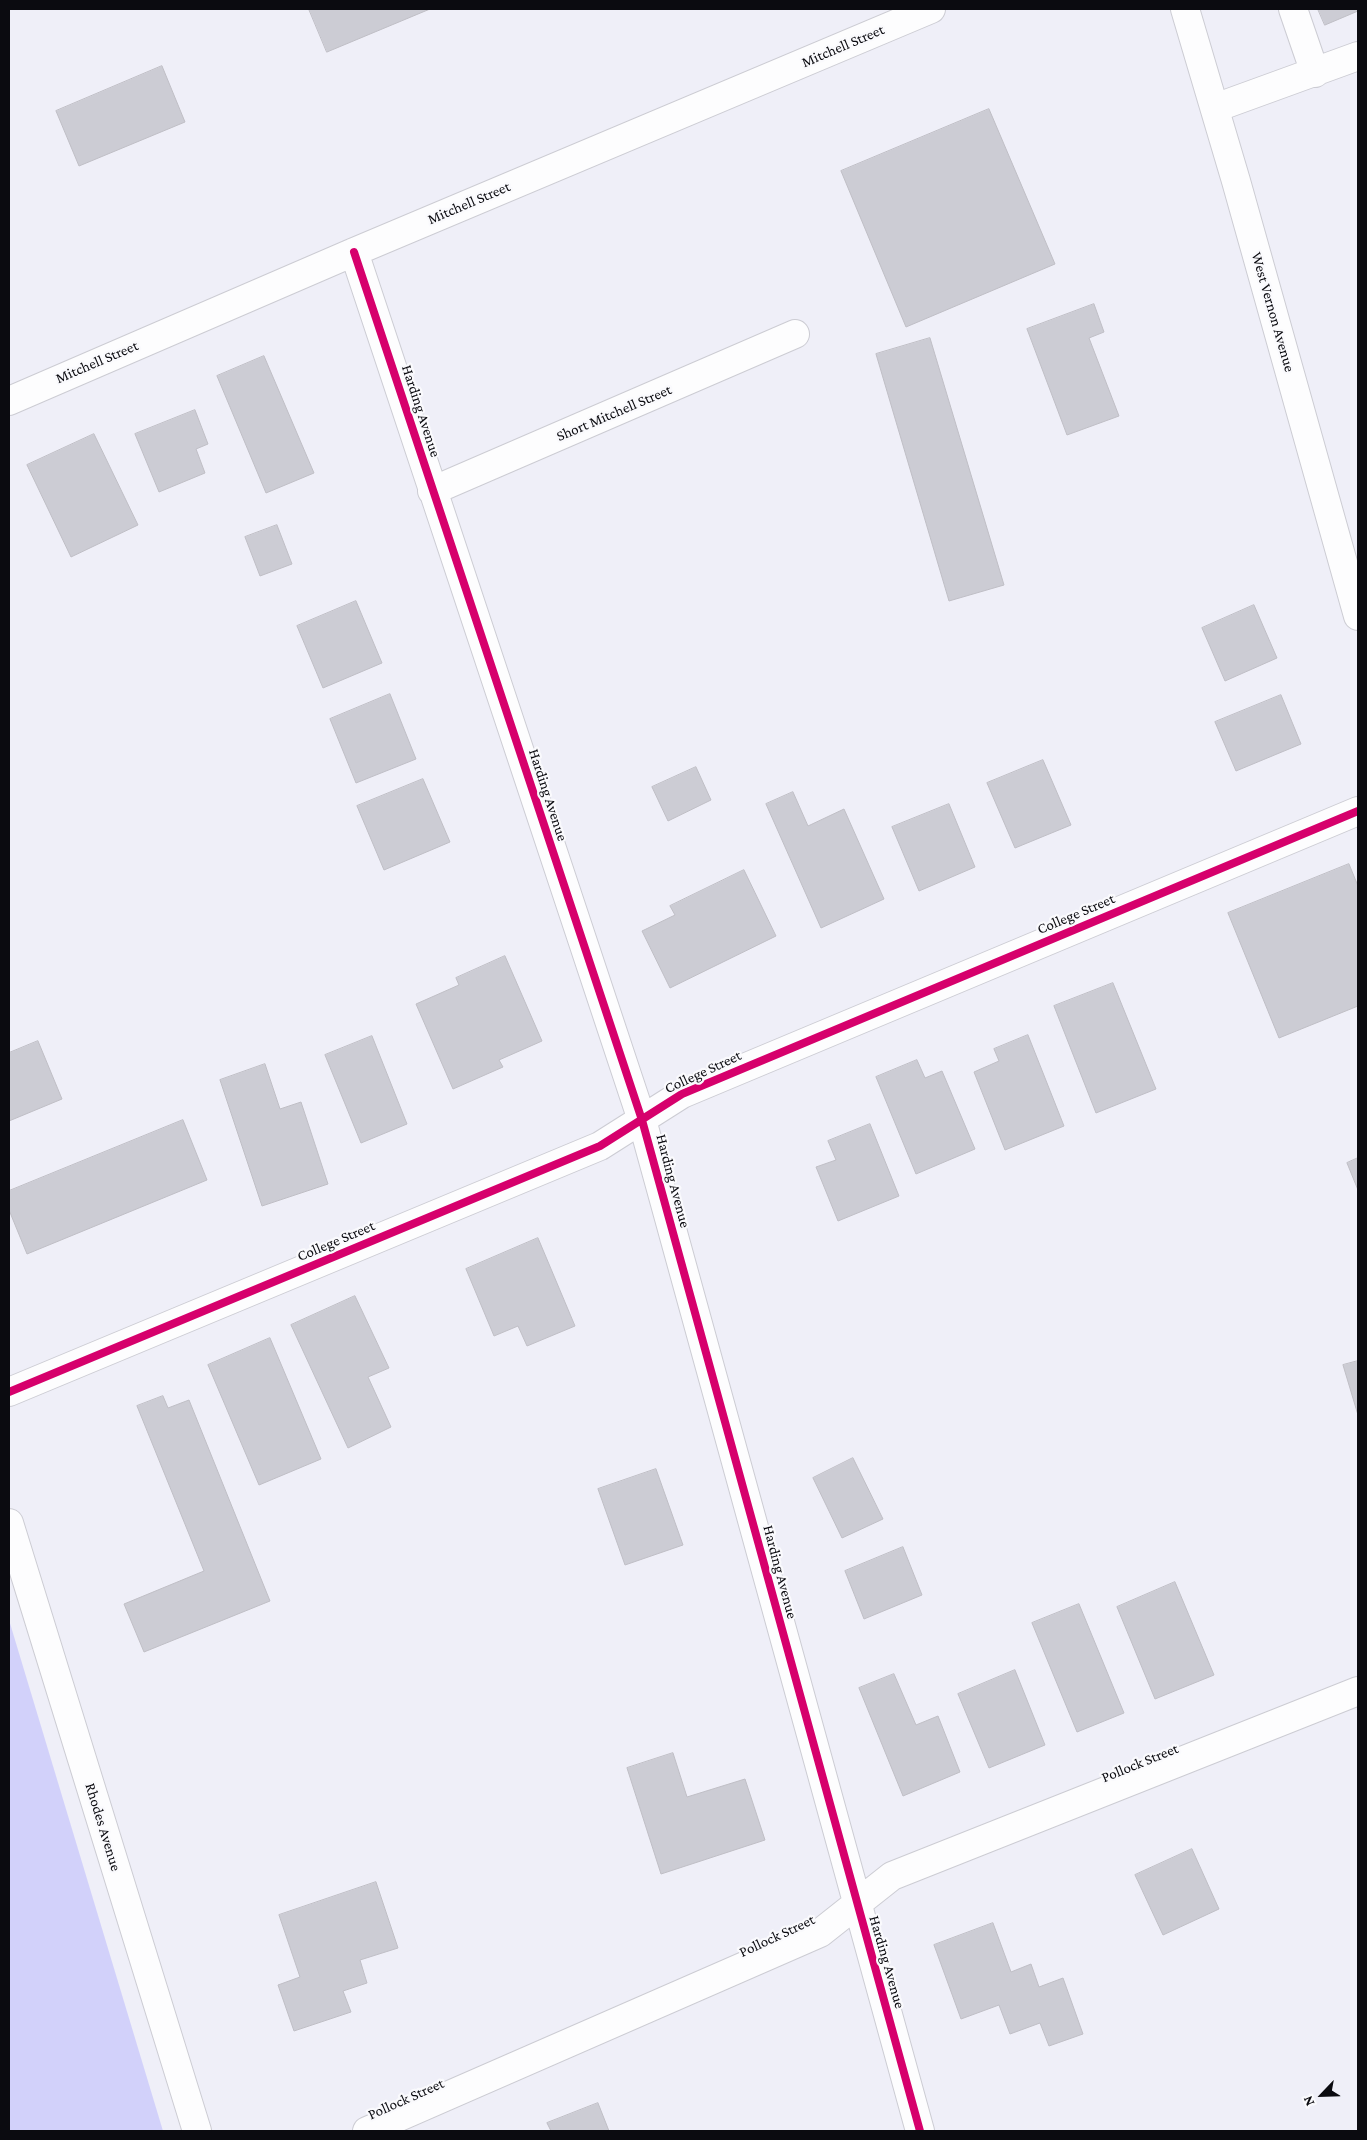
<!DOCTYPE html>
<html>
<head>
<meta charset="utf-8">
<style>
  body { margin:0 }
  #map { position:relative; width:1367px; height:2140px; overflow:hidden; background:#efeff8; font-family:"Crimson Pro",serif }
  canvas { display:block }
  .frame { position:absolute; inset:0; border:10px solid #0b0b10; pointer-events:none }
  .north { position:absolute; left:1297px; top:2070px; width:50px; height:50px; -webkit-text-stroke:4px #fafafd; paint-order:stroke; rotate:246deg; font-size:14px; font-weight:700; line-height:20px; text-align:center; color:#0b0b10 }
  .north::after { content:''; display:block; margin:auto; width:18px; height:22px; background:#0b0b10; clip-path:polygon(50% 0,100% 100%,50% 72%,0 100%) }
</style>
</head>
<body>
<div id="map">
<canvas width="1367" height="2140"></canvas>
<div class="frame"></div>
<div class="north">N</div>
</div>
<script>
const context = document.querySelector('canvas').getContext('2d');
context.lineJoin = 'round';
function fillPath(path, color) {
  context.fillStyle = color;
  context.fill(path, 'evenodd');
}
function strokePath(path, color, width, dash) {
  context.strokeStyle = color;
  context.lineWidth = width;
  context.lineCap = dash ? 'butt' : 'round';
  context.setLineDash(dash || []);
  context.stroke(path);
}
function drawText(font, color, halo, rows, align = 'center') {
  context.font = font + ' "Crimson Pro",serif';
  context.lineWidth = 4.5;
  context.setLineDash([]);
  context.textBaseline = 'middle';
  context.strokeStyle = halo;
  context.fillStyle = color;
  for (const [text, x, y, turn = 0] of rows) {
    context.save();
    context.translate(x, y);
    context.rotate((+turn || 0) * Math.PI / 180);
    context.textAlign = isNaN(turn) ? turn : align;
    if (halo) context.strokeText(text, 0, 0);
    context.fillText(text, 0, 0);
    context.restore();
  }
}
fillPath(new Path2D(`
  M9 1620 163 2131H9Z`), '#d2d1fa');
const building = new Path2D(`
  M309 9H430L327 52Z
  M1318 9H1358V11L1325 25Z
  M162 66 185 122 79 166 56 111Z
  M989 109 1055 264 906 327 841 171Z
  M1094 304 1104 332 1089 338 1119 416 1067 435 1027 329Z
  M930 338 1004 585 949 601 876 354Z
  M264 356 314 473 266 493 217 376Z
  M195 410 208 444 196 449 205 473 159 492 135 434Z
  M94 434 138 525 71 557 27 465Z
  M277 525 292 564 260 576 245 537Z
  M356 601 382 663 323 688 297 626Z
  M1254 605 1277 658 1225 681 1202 628Z
  M390 694 416 759 356 783 330 719Z
  M1281 695 1301 744 1236 771 1215 722Z
  M1043 760 1071 825 1015 848 987 783Z
  M696 767 711 800 668 821 652 787Z
  M423 779 450 842 384 870 357 806Z
  M793 792 808 826 844 809 884 899 821 928 766 804Z
  M949 804 975 867 919 891 892 827Z
  M1349 864 1358 886V1006L1279 1038 1228 913Z
  M744 870 776 936 670 988 642 931 675 915 670 906Z
  M505 956 542 1041 499 1060 503 1067 453 1089 416 1004 459 985 456 978Z
  M1113 983 1156 1089 1096 1113 1054 1006Z
  M1028 1035 1064 1126 1005 1150 974 1072 999 1061 994 1049Z
  M372 1036 407 1124 361 1143 325 1055Z
  M38 1041 62 1099 9 1121V1053Z
  M917 1060 925 1078 942 1071 975 1149 916 1174 876 1077Z
  M265 1064 280 1109 301 1102 328 1184 262 1206 220 1080Z
  M183 1120 207 1180 27 1254 9 1210V1191Z
  M870 1124 899 1196 838 1221 816 1167 836 1160 828 1141Z
  M1358 1158V1190L1347 1163Z
  M538 1238 575 1326 527 1346 518 1326 494 1336 466 1269Z
  M355 1296 389 1368 368 1377 391 1427 348 1448 291 1325Z
  M270 1338 321 1459 259 1485 208 1365Z
  M1358 1361V1415L1343 1365Z
  M163 1396 168 1408 189 1400 270 1601 144 1652 124 1604 204 1571 137 1406Z
  M853 1458 883 1519 842 1538 813 1478Z
  M656 1469 683 1545 625 1565 598 1489Z
  M903 1547 922 1595 864 1619 845 1571Z
  M1175 1582 1214 1675 1155 1699 1117 1607Z
  M1079 1604 1124 1713 1077 1732 1032 1623Z
  M1015 1670 1045 1745 989 1768 958 1694Z
  M894 1674 916 1725 938 1716 960 1772 903 1796 859 1688Z
  M673 1753 687 1797 745 1779 765 1840 661 1874 627 1768Z
  M1192 1849 1219 1909 1163 1935 1135 1875Z
  M376 1882 398 1948 360 1960 367 1983 343 1991 351 2012 294 2031 278 1985 300 1977 279 1915Z
  M993 1923 1011 1972 1031 1964 1039 1987 1063 1978 1083 2034 1049 2046 1040 2023 1010 2034 999 2005 961 2019 934 1945Z
  M598 2103 609 2131H551L547 2123Z`);
fillPath(building, '#ccccd4');
strokePath(building, '#bfbec5', 1);
const minor = new Path2D(`
  M1293 9 1315 73
  M1215 108 1358 56
  M354 252 642 1120 920 2131
  M9 401 354 252 931 9
  M432 491 795 334
  M9 1392 600 1146 682 1094 1358 811
  M9 1523 197 2131
  M367 2131 820 1933 892 1876 1358 1691`);
const major = new Path2D(`
  M1185 9 1236 181 1358 616`);
strokePath(minor, '#ccccd3', 30);
strokePath(major, '#ccccd3', 30);
strokePath(minor, '#fdfdfe', 28);
strokePath(major, '#fdfdfe', 28);
strokePath(new Path2D(`
  M354 252 642 1120 920 2131
  M9 1392 600 1146 682 1094 1358 811`), '#d6006c', 8);
drawText('15px', '#0b0b10', '#fafafd', [
  ["Mitchell Street",843,46,-23],
  ["Mitchell Street",469,203,-23],
  ["West Vernon Avenue",1273,312,74],
  ["Mitchell Street",97,362,-23],
  ["Harding Avenue",421,411,72],
  ["Short Mitchell Street",614,413,-23],
  ["Harding Avenue",548,795,72],
  ["College Street",1076,914,-23],
  ["College Street",703,1072,-25],
  ["Harding Avenue",673,1181,75],
  ["College Street",336,1241,-23],
  ["Harding Avenue",780,1572,75],
  ["Pollock Street",1140,1763,-22],
  ["Rhodes Avenue",103,1827,73],
  ["Pollock Street",777,1936,-25],
  ["Harding Avenue",887,1962,74],
  ["Pollock Street",406,2099,-24]
]);
</script>
</body>
</html>
